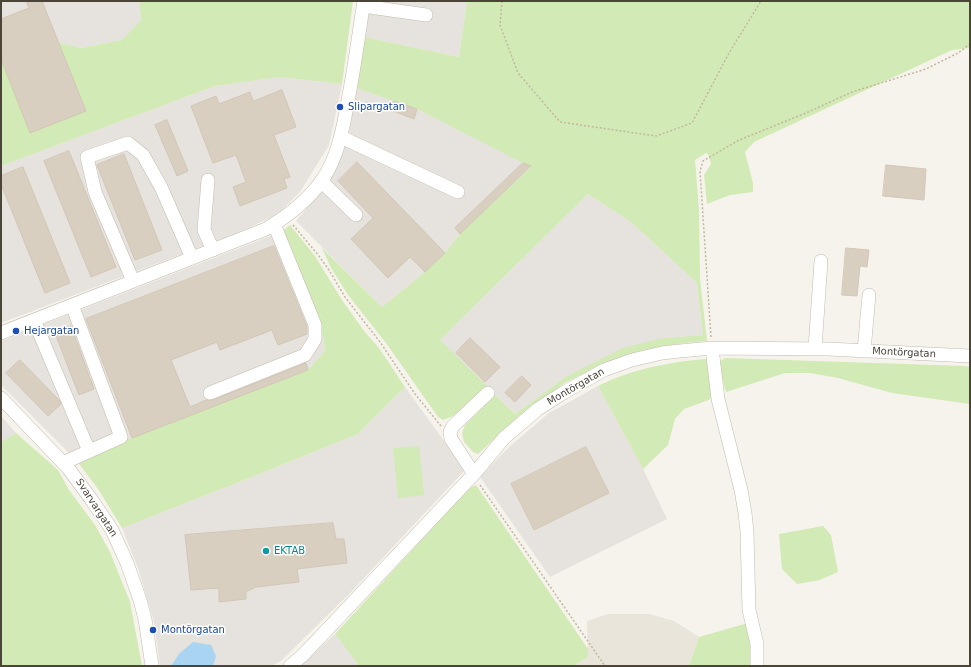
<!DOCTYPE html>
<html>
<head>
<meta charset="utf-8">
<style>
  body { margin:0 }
  #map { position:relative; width:971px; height:667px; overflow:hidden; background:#f6f3ec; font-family:"DejaVu Sans",sans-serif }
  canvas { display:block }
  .frame { position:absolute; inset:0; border:2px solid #4b4439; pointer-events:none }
</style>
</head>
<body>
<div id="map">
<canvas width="971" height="667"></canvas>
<div class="frame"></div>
</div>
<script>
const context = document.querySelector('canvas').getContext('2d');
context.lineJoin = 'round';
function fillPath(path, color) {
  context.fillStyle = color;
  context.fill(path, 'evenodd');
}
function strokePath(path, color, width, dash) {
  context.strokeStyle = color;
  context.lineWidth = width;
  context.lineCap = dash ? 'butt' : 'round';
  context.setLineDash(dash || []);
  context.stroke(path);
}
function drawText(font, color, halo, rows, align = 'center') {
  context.font = font + ' "DejaVu Sans",sans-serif';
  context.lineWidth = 3;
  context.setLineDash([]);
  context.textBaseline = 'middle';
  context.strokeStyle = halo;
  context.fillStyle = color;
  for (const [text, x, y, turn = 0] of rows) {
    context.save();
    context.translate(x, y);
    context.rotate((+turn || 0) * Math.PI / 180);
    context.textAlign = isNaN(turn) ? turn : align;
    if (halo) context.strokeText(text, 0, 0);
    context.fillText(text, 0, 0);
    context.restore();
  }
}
fillPath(new Path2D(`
  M608 614H649L674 621 699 637 689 666H573L588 657 587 621Z`), '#eae5da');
fillPath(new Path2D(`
  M1 1H139L141 20 122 40 81 48 10 31 1 26Z
  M370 1H467L459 57 364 37Z
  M279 77 342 84 329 145 300 192 278 214 242 231 1 323V166L215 86Z
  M356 88 417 109 531 166 460 234 445 253 425 272 382 307 296 221 321 191 349 134Z
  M588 194 631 222 697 283 703 335 664 338 567 376 515 414 439 341Z
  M283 231 323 336 325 351 308 370 77 461 1 385V341Z
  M598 386 643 469 667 519 550 577 480 477 508 448 549 413Z
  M405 387 465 470 348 595 281 661 271 666H160L154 622 138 568 122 528 252 477 358 434Z
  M1 416 16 433 1 442Z
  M335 634 359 666H300Z`), '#e6e2dd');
fillPath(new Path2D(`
  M139 1H353L342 84 279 77 215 86 1 166V26L10 31 81 48 122 40 141 20Z
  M467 1H970V48L952 50 754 142 745 152 753 183V192L730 195 707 204 704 175 711 164 708 154 706 153 695 160 699 210 700 279 707 341 684 343 647 349 602 365 566 382 519 416 478 454 473 452 464 442 462 433 465 425 495 395 515 414 567 376 623 348 664 338 703 335 697 283 631 222 588 194 440 340 488 387 453 416 443 420 438 417 386 343 348 295 331 268 322 248 382 307 425 272 445 253 460 234 531 167 417 109 356 88 364 37 459 57Z
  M290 225 315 256 342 300 364 331 379 348 405 387 358 434 252 477 122 528 98 489 77 461 132 438 308 370 325 351 323 336 283 231Z
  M725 358 965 366 970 367V404L892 393 838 378 810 373H785L726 392 718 363Z
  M706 359 710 365 714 398 684 409 675 419 668 445 643 469 598 386C632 369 669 362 706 359Z
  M16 433 58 470 69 490 95 525 110 552 130 602 142 666H1V442Z
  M419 446 424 495 398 498 393 448Z
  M476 485 588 649V657L573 666H359L335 634 468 489Z
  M823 526 831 535 838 572 820 580 797 584 782 569 779 534Z
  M748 623 754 666H689L699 637Z`), '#d2eab5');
fillPath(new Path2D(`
  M193 642 211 645 216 656 213 666H171L179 654Z`), '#a9d4f2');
const building = new Path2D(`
  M26 1H42L86 111 30 133 1 59V19L29 8Z
  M282 90 296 127 274 135 290 177 284 179 287 188 240 206 233 187 246 182 236 155 213 163 191 106 216 96 219 104 250 92 253 101Z
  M394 101 417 109 414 119 391 110Z
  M167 120 188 171 177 176 155 125Z
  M69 151 116 267 91 277 44 161Z
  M124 154 162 250 135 260 97 165Z
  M357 162 445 253 425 272 410 257 388 278 351 239 373 218 338 181Z
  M523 163 531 166 460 234 455 228Z
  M886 165 926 169 924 200 883 196Z
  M23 167 70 283 45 293 1 184V176Z
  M274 246 307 327V334L278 345 272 330 220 350 217 342 171 360 190 407 206 400H213L306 363 308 370 132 438 86 319Z
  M846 248 869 250 867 267 860 266 857 296 842 295Z
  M71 326 94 389 79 395 55 333Z
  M470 338 500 367 485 382 456 353Z
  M20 360 59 400 61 404 48 416 6 373Z
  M522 376 531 385 515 402 505 393Z
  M586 447 609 493 534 530 511 484Z
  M333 523 336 539H344L347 563 297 569 299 582 256 587 246 592V599L219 602V588L191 590 185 535Z`);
fillPath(building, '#d8cfc1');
strokePath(building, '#d3c7b4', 1);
const minor = new Path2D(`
  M363 6 426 15
  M341 137 458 192
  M208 180 204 230 213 250
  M321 181 356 215
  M133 281 95 192 87 157 128 143 143 155 161 187 192 258
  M34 320 89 451
  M1 333 266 229C288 216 308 201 323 179 339 155 344 123 349 95 355 64 359 32 364 1
  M712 348 718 399 741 490 745 513 747 532 749 610 757 644V666
  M815 349 821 261
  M864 351 869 295
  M210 393 305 355 315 339V325L274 224
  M1 398 68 468 91 499 112 530 127 563 140 600 145 619 152 666
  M63 463 121 437 72 305
  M474 474 451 439 450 432 453 426 488 393
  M290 666 303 655 322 635 474 474 504 438 538 409 563 393 604 370 632 360 662 353 680 351 712 348 828 349 970 356`);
strokePath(minor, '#c2bbae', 14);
strokePath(new Path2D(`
  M502 1 500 25 518 73 560 122 656 136 692 123 729 53 761 1
  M293 225 319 256 329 270 345 297 380 342 415 394 441 426
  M711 337 700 171 703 161 739 140 806 113 852 92 926 69 958 53 970 44
  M480 485 605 666`), '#c4b79f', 1.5, [2, 2]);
strokePath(minor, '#fff', 13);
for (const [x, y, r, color] of [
  [340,107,4,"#1a4fb4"],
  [16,331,4,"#1a4fb4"],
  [266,551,4,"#0f9aa8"],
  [153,630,4,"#1a4fb4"]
]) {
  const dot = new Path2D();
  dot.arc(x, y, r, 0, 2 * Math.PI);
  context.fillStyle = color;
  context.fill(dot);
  strokePath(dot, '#fff', 1.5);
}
drawText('10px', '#164399', '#fff', [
  ["Slipargatan",348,107],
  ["Hejargatan",24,331],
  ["Montörgatan",161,630]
], 'left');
drawText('10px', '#4b4439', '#fff', [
  ["Montörgatan",904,353,3],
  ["Montörgatan",576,387,-30],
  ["Svarvargatan",96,508,57]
]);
drawText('10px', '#0d838f', '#fff', [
  ["EKTAB",274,551]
], 'left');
</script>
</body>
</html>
